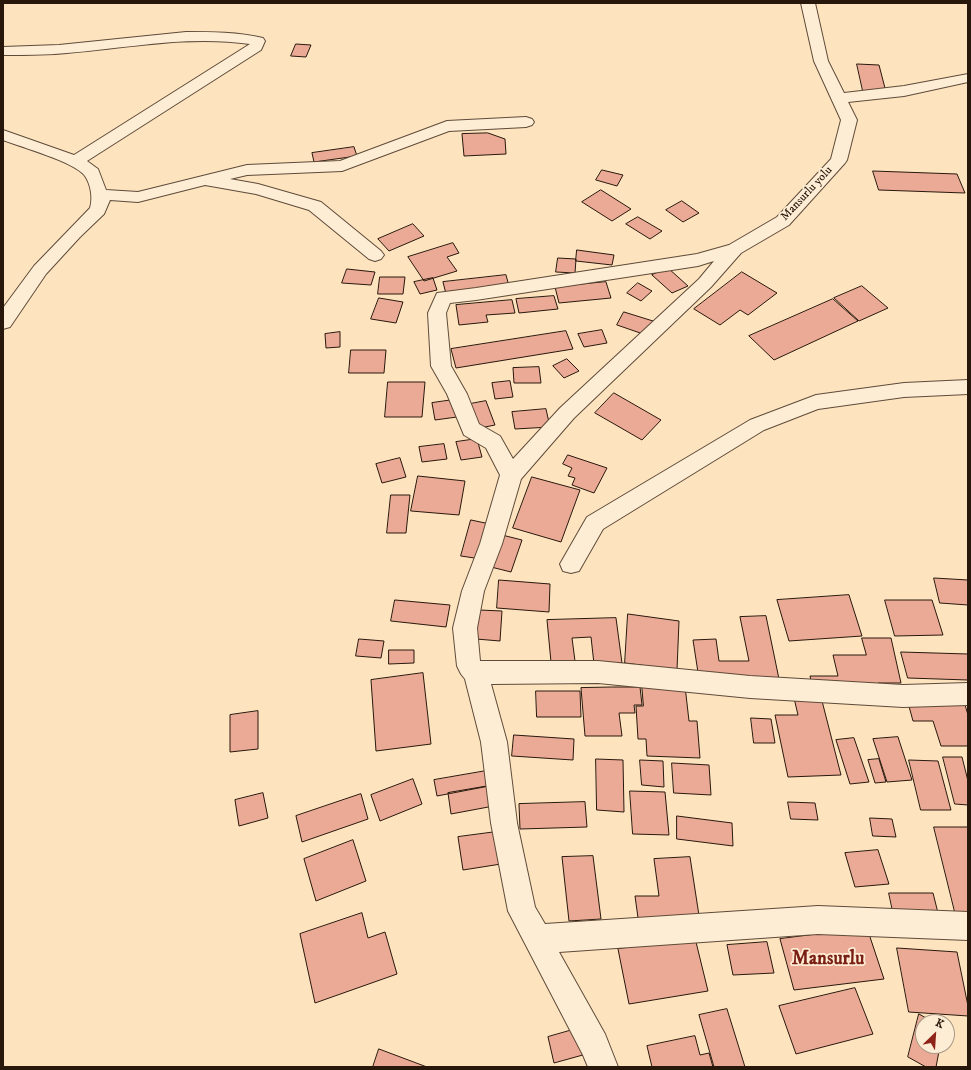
<!DOCTYPE html>
<html>
<head>
<meta charset="utf-8">
<style>
  body { margin:0 }
  #map { position:relative; width:971px; height:1070px; overflow:hidden; background:#fee3bf; font-family:"IM FELL DW Pica",serif }
  canvas { display:block }
  .frame { position:absolute; inset:0; border:4px solid #28180c; pointer-events:none }
  .north { position:absolute; left:915px; top:1014px; width:40px; height:40px; box-sizing:border-box; background:#feedd5; border:1px solid #a89885; border-radius:50%; rotate:25deg; font-size:11px; font-weight:700; line-height:16px; text-align:center; color:#28180c }
  .north::after { content:''; display:block; margin:auto; width:14px; height:18px; background:#8f2418; clip-path:polygon(50% 0,100% 100%,50% 72%,0 100%) }
</style>
</head>
<body>
<div id="map">
<canvas width="971" height="1070"></canvas>
<div class="frame"></div>
<div class="north">K</div>
</div>
<script>
const context = document.querySelector('canvas').getContext('2d');
context.lineJoin = 'round';
function fillPath(path, color) {
  context.fillStyle = color;
  context.fill(path, 'evenodd');
}
function strokePath(path, color, width, dash) {
  context.strokeStyle = color;
  context.lineWidth = width;
  context.lineCap = dash ? 'butt' : 'round';
  context.setLineDash(dash || []);
  context.stroke(path);
}
function drawText(font, color, halo, rows, align = 'center') {
  context.font = font + ' "IM FELL DW Pica",serif';
  context.lineWidth = 3.5;
  context.setLineDash([]);
  context.textBaseline = 'middle';
  context.strokeStyle = halo;
  context.fillStyle = color;
  for (const [text, x, y, turn = 0] of rows) {
    context.save();
    context.translate(x, y);
    context.rotate((+turn || 0) * Math.PI / 180);
    context.textAlign = isNaN(turn) ? turn : align;
    if (halo) context.strokeText(text, 0, 0);
    context.fillText(text, 0, 0);
    context.restore();
  }
}
const building = new Path2D(`
  M296 44 311 45 306 57 291 56Z
  M857 64 879 65 886 92 863 91Z
  M488 133 505 139 506 154 464 156 462 134Z
  M354 147 357 156 314 162 312 153Z
  M602 170 623 175 617 186 596 180Z
  M873 171 957 174 965 193 879 190Z
  M601 190 631 209 612 221 582 202Z
  M682 201 699 213 683 222 666 210Z
  M638 217 662 231 650 239 626 224Z
  M413 224 424 236 389 251 378 239Z
  M453 243 459 253 447 257 457 271 424 281 408 257Z
  M577 250 614 255 612 265 576 261Z
  M558 258 576 259 575 273 556 272Z
  M668 268 688 286 672 293 652 275Z
  M347 269 375 272 371 285 342 283Z
  M742 272 777 293 748 315 740 310 720 325 694 309Z
  M506 275 509 286 446 294 443 282Z
  M380 277H405L403 294H378Z
  M433 278 437 290 420 294 414 282Z
  M606 282 611 298 559 303 555 287Z
  M638 283 652 291 641 301 627 293Z
  M862 286 888 308 859 321 834 298Z
  M554 296 558 309 519 313 516 299Z
  M379 298 403 302 396 323 371 319Z
  M833 299 858 321 774 360 749 336Z
  M512 300 515 313 486 315 488 322 459 325 456 305Z
  M624 312 653 321 646 335 617 325Z
  M602 330 607 343 584 347 578 334Z
  M566 331 573 349 456 368 451 349Z
  M340 332V347L326 348 325 334Z
  M351 350H386L384 373H349Z
  M567 359 579 371 564 378 553 366Z
  M539 367 541 383H514L513 368Z
  M510 381 513 397 495 399 492 383Z
  M388 382H425L422 417H385Z
  M614 393 661 420 642 440 595 413Z
  M453 400 457 417 435 420 432 403Z
  M486 401 495 425 480 428 470 404Z
  M546 409 550 427 515 429 512 412Z
  M477 439 482 457 461 460 456 442Z
  M444 444 447 459 422 462 419 447Z
  M568 455 607 468 594 493 572 485 575 478 568 476 572 468 563 464Z
  M400 458 406 477 382 483 376 464Z
  M418 476 465 481 459 515 411 511Z
  M532 477 580 490 561 542 513 528Z
  M391 495H410L406 533H387Z
  M471 520 490 524 481 559 461 556Z
  M502 535 522 540 511 572 491 567Z
  M934 578 968 580V605L940 603Z
  M499 580 550 584 549 612 497 608Z
  M849 595 862 636 789 641 777 600Z
  M395 600 450 605 446 627 391 621Z
  M885 600H932L943 635 895 636Z
  M479 610 502 611 500 641 476 639Z
  M628 614 679 621 677 670 625 663Z
  M766 616 779 679H699L693 640 716 639 719 661H749L740 617Z
  M616 618 622 663 594 664 591 637 572 638 575 661 551 662 547 620Z
  M862 638H891L901 683H878L880 692 813 690 810 676H838L833 655H866Z
  M359 639 384 641 381 658 356 656Z
  M389 650H414V663L389 664Z
  M901 652 968 654V680L908 678Z
  M423 673 431 744 376 751 371 680Z
  M642 684 685 686 689 721H697L700 758 647 756 646 739H638L636 706H643Z
  M612 687H640L642 705H634L635 713H619L622 736H585L581 688Z
  M536 691H580L581 717H537Z
  M821 697 841 775 788 777 775 715H798L794 698Z
  M963 698 968 715V746H941L933 721H913L907 699Z
  M258 711V749L230 752V715Z
  M751 718 771 719 775 743H754Z
  M514 735 574 739 573 760 512 756Z
  M898 737 912 780 887 782 873 739Z
  M854 738 869 782 850 784 836 740Z
  M943 757H962L968 781V805L955 804Z
  M596 759 623 760 624 812 597 810Z
  M879 759 886 782 875 783 868 760Z
  M640 760 663 761 664 787 642 785Z
  M909 760 938 761 951 810H921Z
  M672 763 709 765 711 795 674 793Z
  M486 771 489 786 437 796 434 780Z
  M413 779 422 804 380 821 371 795Z
  M495 785 499 805 451 814 448 793Z
  M630 791 665 792 669 835 633 834Z
  M263 793 268 818 239 826 235 800Z
  M361 794 368 819 302 842 296 816Z
  M585 802 587 827 520 829 519 804Z
  M788 802 815 803 818 820 791 819Z
  M677 816 732 823 733 846 677 839Z
  M870 818 892 819 896 837 873 836Z
  M934 827H968V920H957Z
  M496 832 501 864 463 870 458 837Z
  M353 840 366 881 316 901 304 859Z
  M878 850 889 884 855 887 845 853Z
  M593 856 601 919 569 921 562 857Z
  M690 857 700 922 639 925 635 896H659L654 859Z
  M889 893H933L940 921H895Z
  M362 913 368 938 385 932 397 974 315 1003 300 934Z
  M867 928 884 979 794 990 780 939Z
  M695 938 708 991 629 1004 618 949Z
  M767 942 774 973 733 975 727 945Z
  M897 948 957 952 968 1006V1016L909 1012Z
  M855 988 873 1034 796 1054 779 1006Z
  M727 1009 745 1067H714L699 1015Z
  M919 1014 933 1022H923V1046H940L936 1067H926L908 1057Z
  M583 1027 590 1053 554 1063 548 1037Z
  M695 1036 700 1055 709 1053 713 1067H652L647 1046Z
  M379 1049 427 1067H373Z`);
fillPath(building, '#ebaa95');
strokePath(building, '#28180c', 1);
const minor = new Path2D(`
  M801 3H815L828 61 844 93 904 86 968 74V82L904 96 848 102 857 120 847 160 845 163 789 225 741 253 711 287 574 418 521 479 502 544 484 591 477 628 480 661H598L750 676 903 685 968 683V705L903 707 750 698 598 683 491 684 507 742 517 823 535 907 545 924 818 906 968 912V940L818 934 559 952 605 1034 618 1067H588L583 1055 508 911 491 823 481 742 465 679 461 674 457 666 453 628 462 591 480 544 500 475 486 448 464 435 447 394 431 366 428 313 437 293 476 288 697 254 729 245 777 217 831 159 841 120 814 61ZM714 261 699 279 560 408 513 459 500 436 479 424 467 394 451 366 446 313 450 303 476 300 698 266Z
  M186 32C212 32 238 32 263 38L265 41 261 50 87 161 98 169 106 190 138 192 247 165 340 161 447 121 526 117 532 119 534 122 532 125 526 127 449 131 342 171 247 175 230 179 258 184 321 202 381 251 384 255 381 259 375 261 369 259 309 210 256 194 205 185 138 202 110 200 104 214 80 237 46 274 10 327 3 329V308L34 266 90 208C93 198 91 185 85 176 75 162 21 147 3 140V130L74 155 250 44C188 35 128 48 67 53 46 55 24 55 3 55V47L59 45Z
  M968 380V394L904 397 818 409 764 430 603 529 579 571 571 573 563 571 560 564 587 517 750 420 816 395 904 383Z`);
strokePath(minor, '#5e4b39', 2);
fillPath(minor, '#feedd5');
drawText('12px', '#28180c', '#feedd5', [
  ["Mansurlu yolu",807,194,-47]
]);
drawText('bold 19px', '#7a1f14', '#feedd5', [
  ["Mansurlu",828,960]
]);
</script>
</body>
</html>
